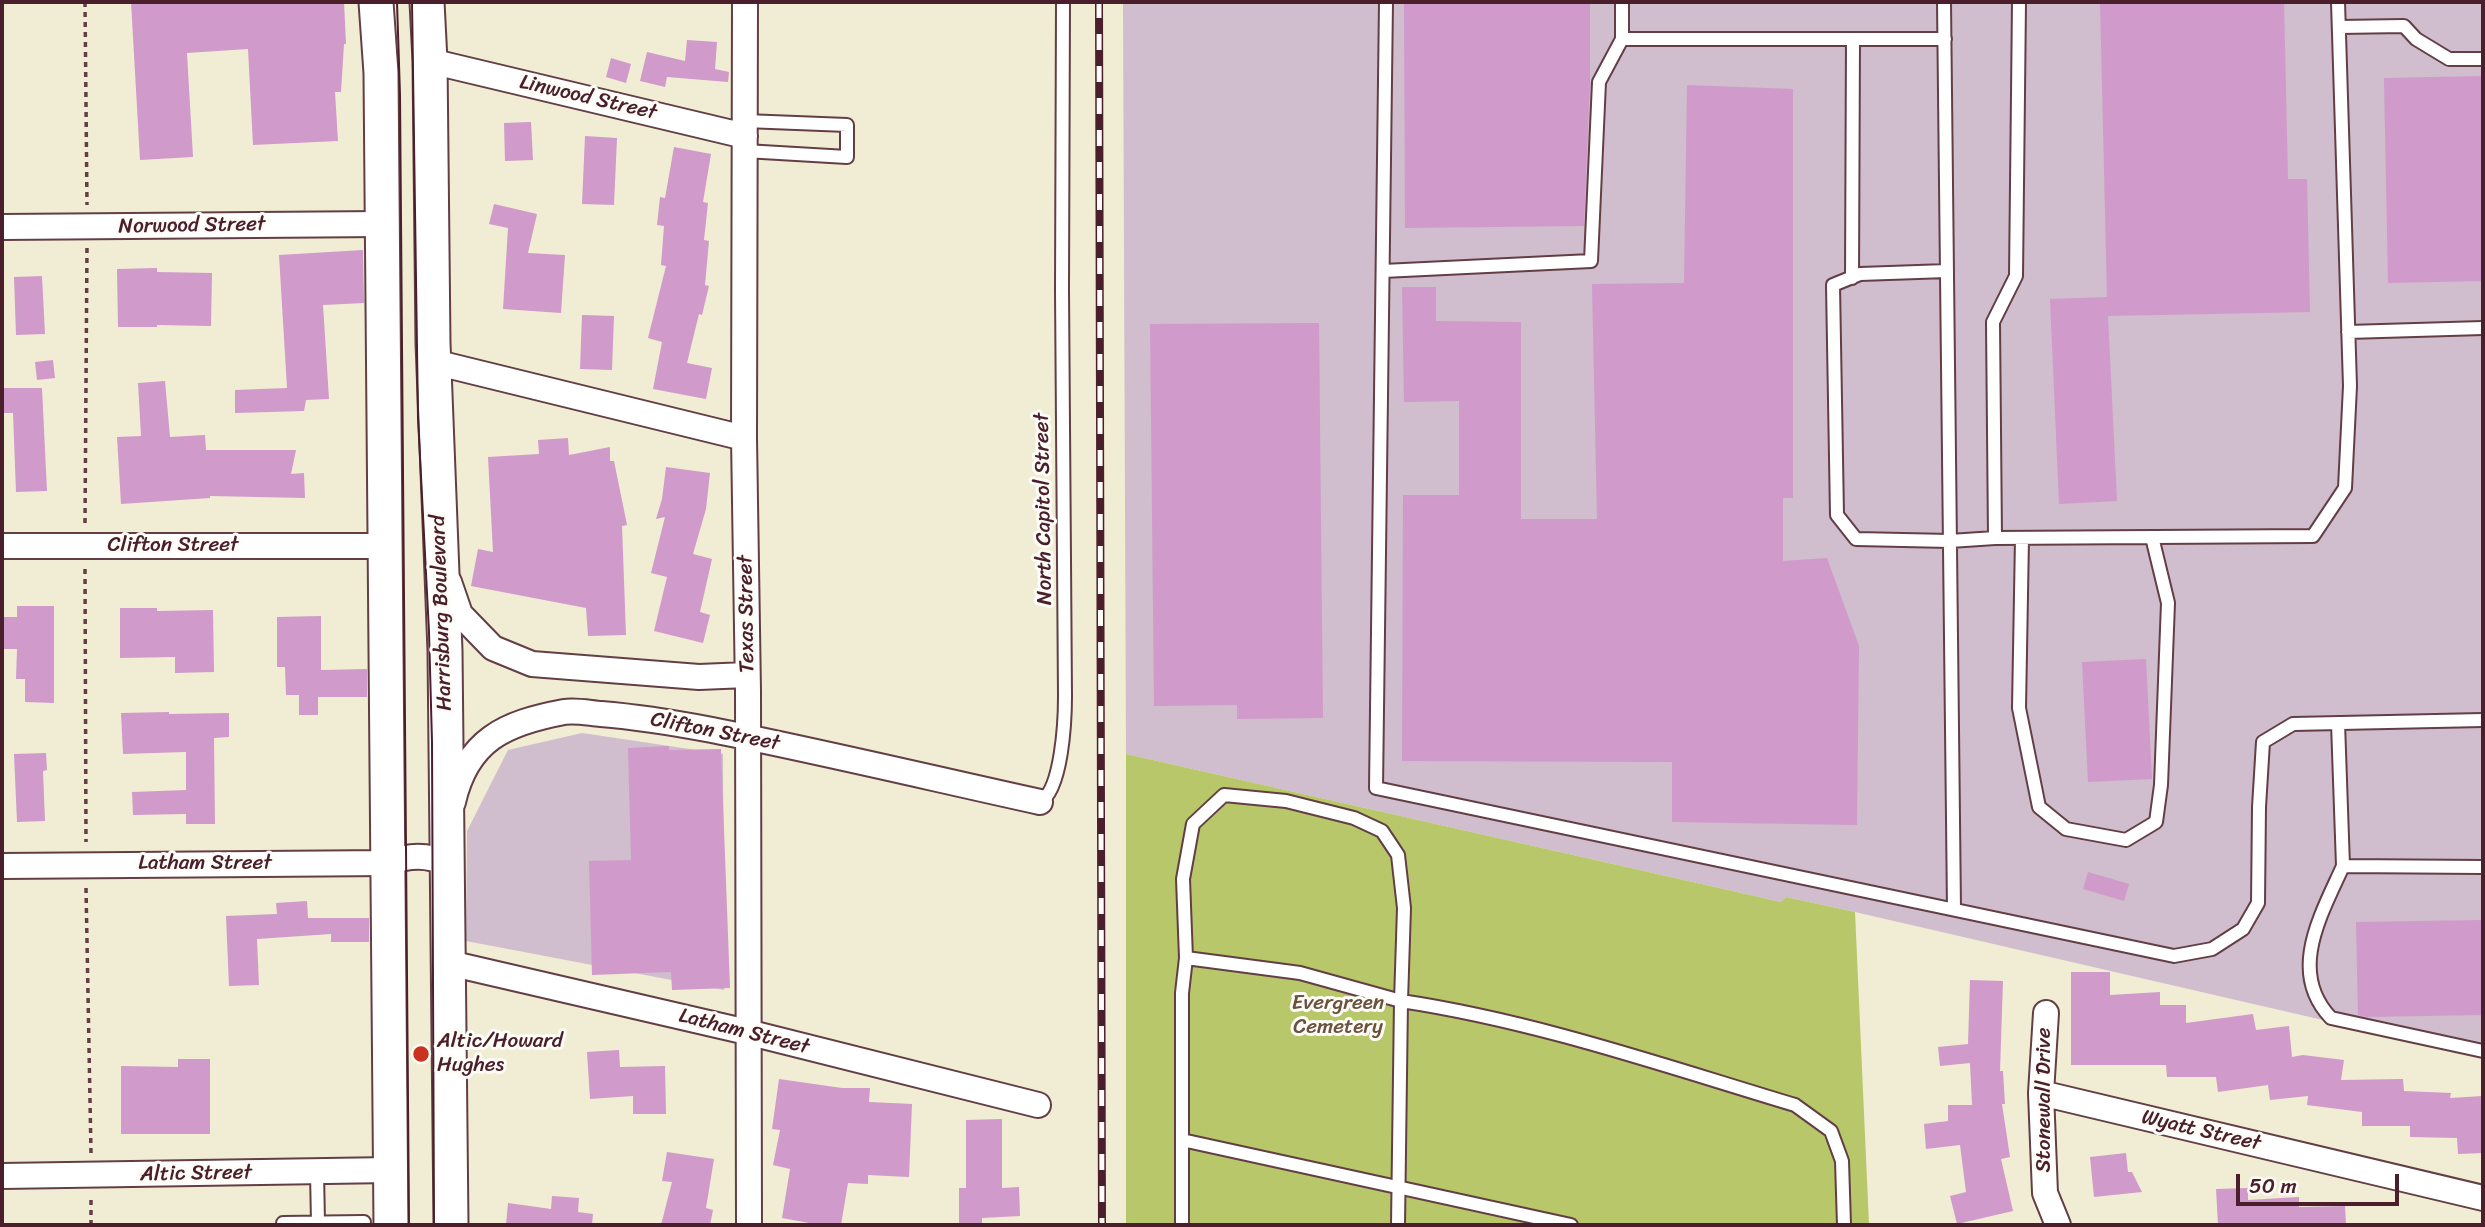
<!DOCTYPE html>
<html>
<head>
<meta charset="utf-8">
<style>
  body { margin:0 }
  #map { position:relative; width:2485px; height:1227px; overflow:hidden; background:#f1ecd4; font-family:Sriracha,sans-serif }
  canvas { display:block }
  .frame { position:absolute; inset:0; border:4px solid #4a1f2b; pointer-events:none }
  .scale { position:absolute; left:2236px; top:1174px; width:163px; height:32px; box-sizing:border-box; border:4px solid #4a1f2b; border-top:0; padding-left:9px; font-size:21px; line-height:24px; white-space:nowrap; color:#4a1f2b; -webkit-text-stroke:5px #fdfcf7; paint-order:stroke }
</style>
</head>
<body>
<div id="map">
<canvas width="2485" height="1227"></canvas>
<div class="frame"></div>
<div class="scale">50 m</div>
</div>
<script>
const context = document.querySelector('canvas').getContext('2d');
context.lineJoin = 'round';
function fillPath(path, color) {
  context.fillStyle = color;
  context.fill(path, 'evenodd');
}
function strokePath(path, color, width, dash) {
  context.strokeStyle = color;
  context.lineWidth = width;
  context.lineCap = dash ? 'butt' : 'round';
  context.setLineDash(dash || []);
  context.stroke(path);
}
function drawText(font, color, halo, rows, align = 'center') {
  context.font = font + ' Sriracha,sans-serif';
  context.lineWidth = 6;
  context.setLineDash([]);
  context.textBaseline = 'middle';
  context.strokeStyle = halo;
  context.fillStyle = color;
  for (const [text, x, y, turn = 0] of rows) {
    context.save();
    context.translate(x, y);
    context.rotate((+turn || 0) * Math.PI / 180);
    context.textAlign = isNaN(turn) ? turn : align;
    if (halo) context.strokeText(text, 0, 0);
    context.fillText(text, 0, 0);
    context.restore();
  }
}
fillPath(new Path2D(`
  M1123 2H2483V1057L1855 912 1786 897 1781 902 1126 754Z
  M582 733 723 754 724 990 466 941 467 831 508 750Z`), '#d0bdcd');
fillPath(new Path2D(`
  M1126 754 1781 902 1786 897 1855 912 1869 1225H1126Z`), '#b7c769');
fillPath(new Path2D(`
  M131 2H344L346 44H344L341 92H335L338 141 253 145 248 49 187 53 193 157 140 160Z
  M1404 2H1590V82L1584 226 1405 228Z
  M2100 2H2284L2288 179H2307L2310 312 2108 316 2117 501 2059 504 2050 299 2107 297Z
  M687 40 717 42 715 69 729 72 728 82 667 77 665 87 640 81 647 52 685 61Z
  M611 58 631 64 626 83 606 77Z
  M2483 76V281L2388 283 2384 78Z
  M1687 85 1793 89V498H1783V561L1827 558 1859 646 1857 825 1672 822V762L1402 761 1403 495H1459V401L1404 402 1402 287H1436V321L1521 322V519H1597L1592 284 1684 283Z
  M531 122 533 160 505 161 504 123Z
  M585 136 617 138 614 205 582 204Z
  M674 147 711 154 703 202 708 203 704 240 709 241 705 285 709 286 702 315 699 314 687 363 712 368 706 399 653 389 662 342 648 338 666 266 661 265 664 226 657 225 660 197 665 198Z
  M494 204 537 214 528 253 565 255 561 313 503 309 508 228 489 224Z
  M363 250 364 303 323 305 329 399 306 400 304 411 235 413V390L287 388 279 255Z
  M157 268V272L212 273 211 326 157 325V327H118L117 269Z
  M42 276 45 334 16 335 14 277Z
  M582 315 614 316 612 370 580 369Z
  M1319 323 1323 718 1237 719V705L1154 706 1150 324Z
  M53 360 55 378 37 380 35 362Z
  M165 381 170 437 205 435 206 450H296L291 474 304 473 305 498 210 496V498L121 504 117 437 141 436 138 383Z
  M2 388H42L47 491 16 492 13 413H2Z
  M568 438 569 455 610 447V461H614L627 525 622 526 626 635 588 636 586 608 471 586 478 549 493 552 488 457 539 454 538 440Z
  M666 467 710 473 706 509 693 554 712 559 700 612 710 615 703 643 654 631 667 577 651 573 665 517 656 519 662 499Z
  M17 606H54V703L25 702V679H16L17 649H2V617H17Z
  M120 608H157V611L213 610 214 672 175 673V657L120 658Z
  M321 616V670L367 669V697H318V715H299V695H286L285 667H277V617Z
  M2146 659 2152 779 2088 782 2082 662Z
  M169 712V714L229 713V737L214 738 215 824H186V814L133 815 132 792 186 790V752L123 754 121 713Z
  M669 746V750L721 749 730 988 672 990 671 972 592 975 589 861 631 860 628 748Z
  M46 753 47 770 43 771 45 821 17 822 14 754Z
  M2088 872 2129 884 2124 901 2083 889Z
  M307 901 308 918H369V942H331V934L257 939 259 985 229 986 226 916 277 914 276 903Z
  M2483 920V1015L2366 1017 2358 1015 2356 922Z
  M2071 972H2110V995L2160 992V1005H2186V1023L2253 1014 2256 1030 2289 1026 2292 1057 2303 1055 2344 1060 2341 1080 2403 1079 2404 1091 2451 1093 2450 1098 2483 1096V1153L2458 1154 2457 1138 2410 1137V1126H2362V1112L2307 1105 2308 1096 2270 1100 2268 1085 2218 1092 2216 1077H2167L2166 1065H2071Z
  M1970 980 2003 981 2000 1071H2003L2005 1104H2002L2010 1157 2001 1159 2013 1211 1957 1224 1950 1196 1966 1192 1960 1145 1926 1149 1924 1124 1948 1121V1105H1972L1970 1063 1940 1066 1938 1047 1968 1044Z
  M619 1050 620 1067 665 1066 666 1114H633V1096L590 1099 587 1052Z
  M178 1059H210V1134H121V1066L178 1067Z
  M779 1079 842 1088H870L869 1102 912 1104 909 1177 868 1175V1184L848 1183 841 1225H820L782 1218 790 1169 773 1165 780 1130 772 1129Z
  M1002 1119V1188L1019 1187 1020 1216 982 1218V1225H959V1188H966V1120Z
  M667 1152 714 1159 706 1208 713 1210 710 1225H661L672 1182 662 1181Z
  M2126 1153 2128 1172H2132L2142 1192 2094 1197 2090 1157Z
  M2248 1188V1200L2299 1197V1207L2345 1206 2346 1225H2218L2216 1189Z
  M552 1196 579 1198 578 1212 593 1214 592 1225H506L508 1203 551 1209Z`), '#d09aca');
const lane = new Path2D(`
  M1386 2 1376 788 2174 956 2212 949 2243 929 2258 903 2259 807 2263 742 2293 724 2483 720
  M1622 2V39H1945
  M1944 2 1954 909
  M2339 27 2404 26 2416 39 2449 59H2483
  M745 151 847 157V125L745 121
  M1383 271 1591 261 1599 82 1622 39
  M1947 271 1860 274 1833 285 1837 515 1856 539 1950 541 1995 538 2313 536 2345 488 2350 386 2338 2
  M1852 278 1853 39
  M2348 332 2483 328
  M1995 538 1993 322 2016 276 2019 2
  M2022 538 2019 708 2039 807 2066 829 2126 840 2156 822 2161 785 2168 603 2152 537
  M2338 723 2343 866 2483 867
  M1040 802C1062 790 1065 720 1065 696L1062 290 1063 2
  M2343 866C2321 915 2287 972 2331 1018L2483 1051
  M1182 1140 1571 1225
  M317 1172 318 1223
  M283 1223 364 1222
  M1182 1225V993L1186 958 1300 973 1401 1001 1404 908 1398 855 1382 831 1354 818 1286 801 1224 795 1193 824 1183 879 1186 958
  M1398 1225 1401 1001C1535 1021 1665 1066 1795 1105L1831 1131 1842 1161 1844 1225`);
const street = new Path2D(`
  M745 2 744 438 748 692 749 1225
  M430 61 745 136
  M2 227 383 224
  M434 362 744 438
  M2 546H386
  M449 582 460 614 493 648 532 664 699 677 747 675
  M453 802C467 740 505 723 564 712 575 710 589 713 601 714 639 717 675 723 712 730 822 752 931 778 1040 802
  M2 866 388 863C409 855 427 854 448 864
  M449 963 747 1032 1038 1105
  M2046 1013 2041 1093 2045 1193 2058 1225
  M2041 1093 2483 1198
  M2 1176 391 1170`);
const secondary = new Path2D(`
  M376 2 381 73 391 1225
  M427 2 430 61 433 343 445 651 451 1225`);
strokePath(lane, '#633e44', 16);
strokePath(street, '#633e44', 28);
strokePath(secondary, '#633e44', 37);
strokePath(new Path2D(`
  M85 2 87 205
  M85 523 87 247
  M85 569 86 842
  M86 888 91 1153
  M91 1225V1196`), '#633e44', 3.5, [5, 5]);
strokePath(lane, '#fff', 12);
strokePath(street, '#fff', 24);
strokePath(secondary, '#fff', 33);
strokePath(new Path2D(`
  M397 2 400 95 409 1225
  M412 2 418 418 429 632 432 742 434 1225`), '#4a1f2b', 2);
const rail = new Path2D(`
  M1099 2 1102 1225`);
strokePath(rail, '#4a1f2b', 8);
strokePath(rail, '#fdfcf7', 5, [16]);
for (const [x, y, r, color] of [
  [421,1054,9,"#c8321e"]
]) {
  const dot = new Path2D();
  dot.arc(x, y, r, 0, 2 * Math.PI);
  context.fillStyle = color;
  context.fill(dot);
  strokePath(dot, '#fdfcf7', 2.5);
}
drawText('21px', '#4a1f2b', '#fdfcf7', [
  ["Linwood Street",588,98,13],
  ["Norwood Street",192,226,-1],
  ["North Capitol Street",1044,509,-91],
  ["Clifton Street",173,546],
  ["Harrisburg Boulevard",442,613,-92],
  ["Texas Street",747,614,-91],
  ["Clifton Street",715,732,11],
  ["Latham Street",205,864],
  ["Latham Street",744,1032,14],
  ["Stonewall Drive",2045,1100,-90],
  ["Wyatt Street",2201,1131,13],
  ["Altic Street",196,1174,-1]
]);
drawText('21px', '#6b513e', '#fdfcf7', [
  ["Evergreen",1338,1004],
  ["Cemetery",1338,1028]
]);
drawText('21px', '#4a1f2b', '#fdfcf7', [
  ["Altic/Howard",437,1042],
  ["Hughes",437,1066]
], 'left');
</script>
</body>
</html>
